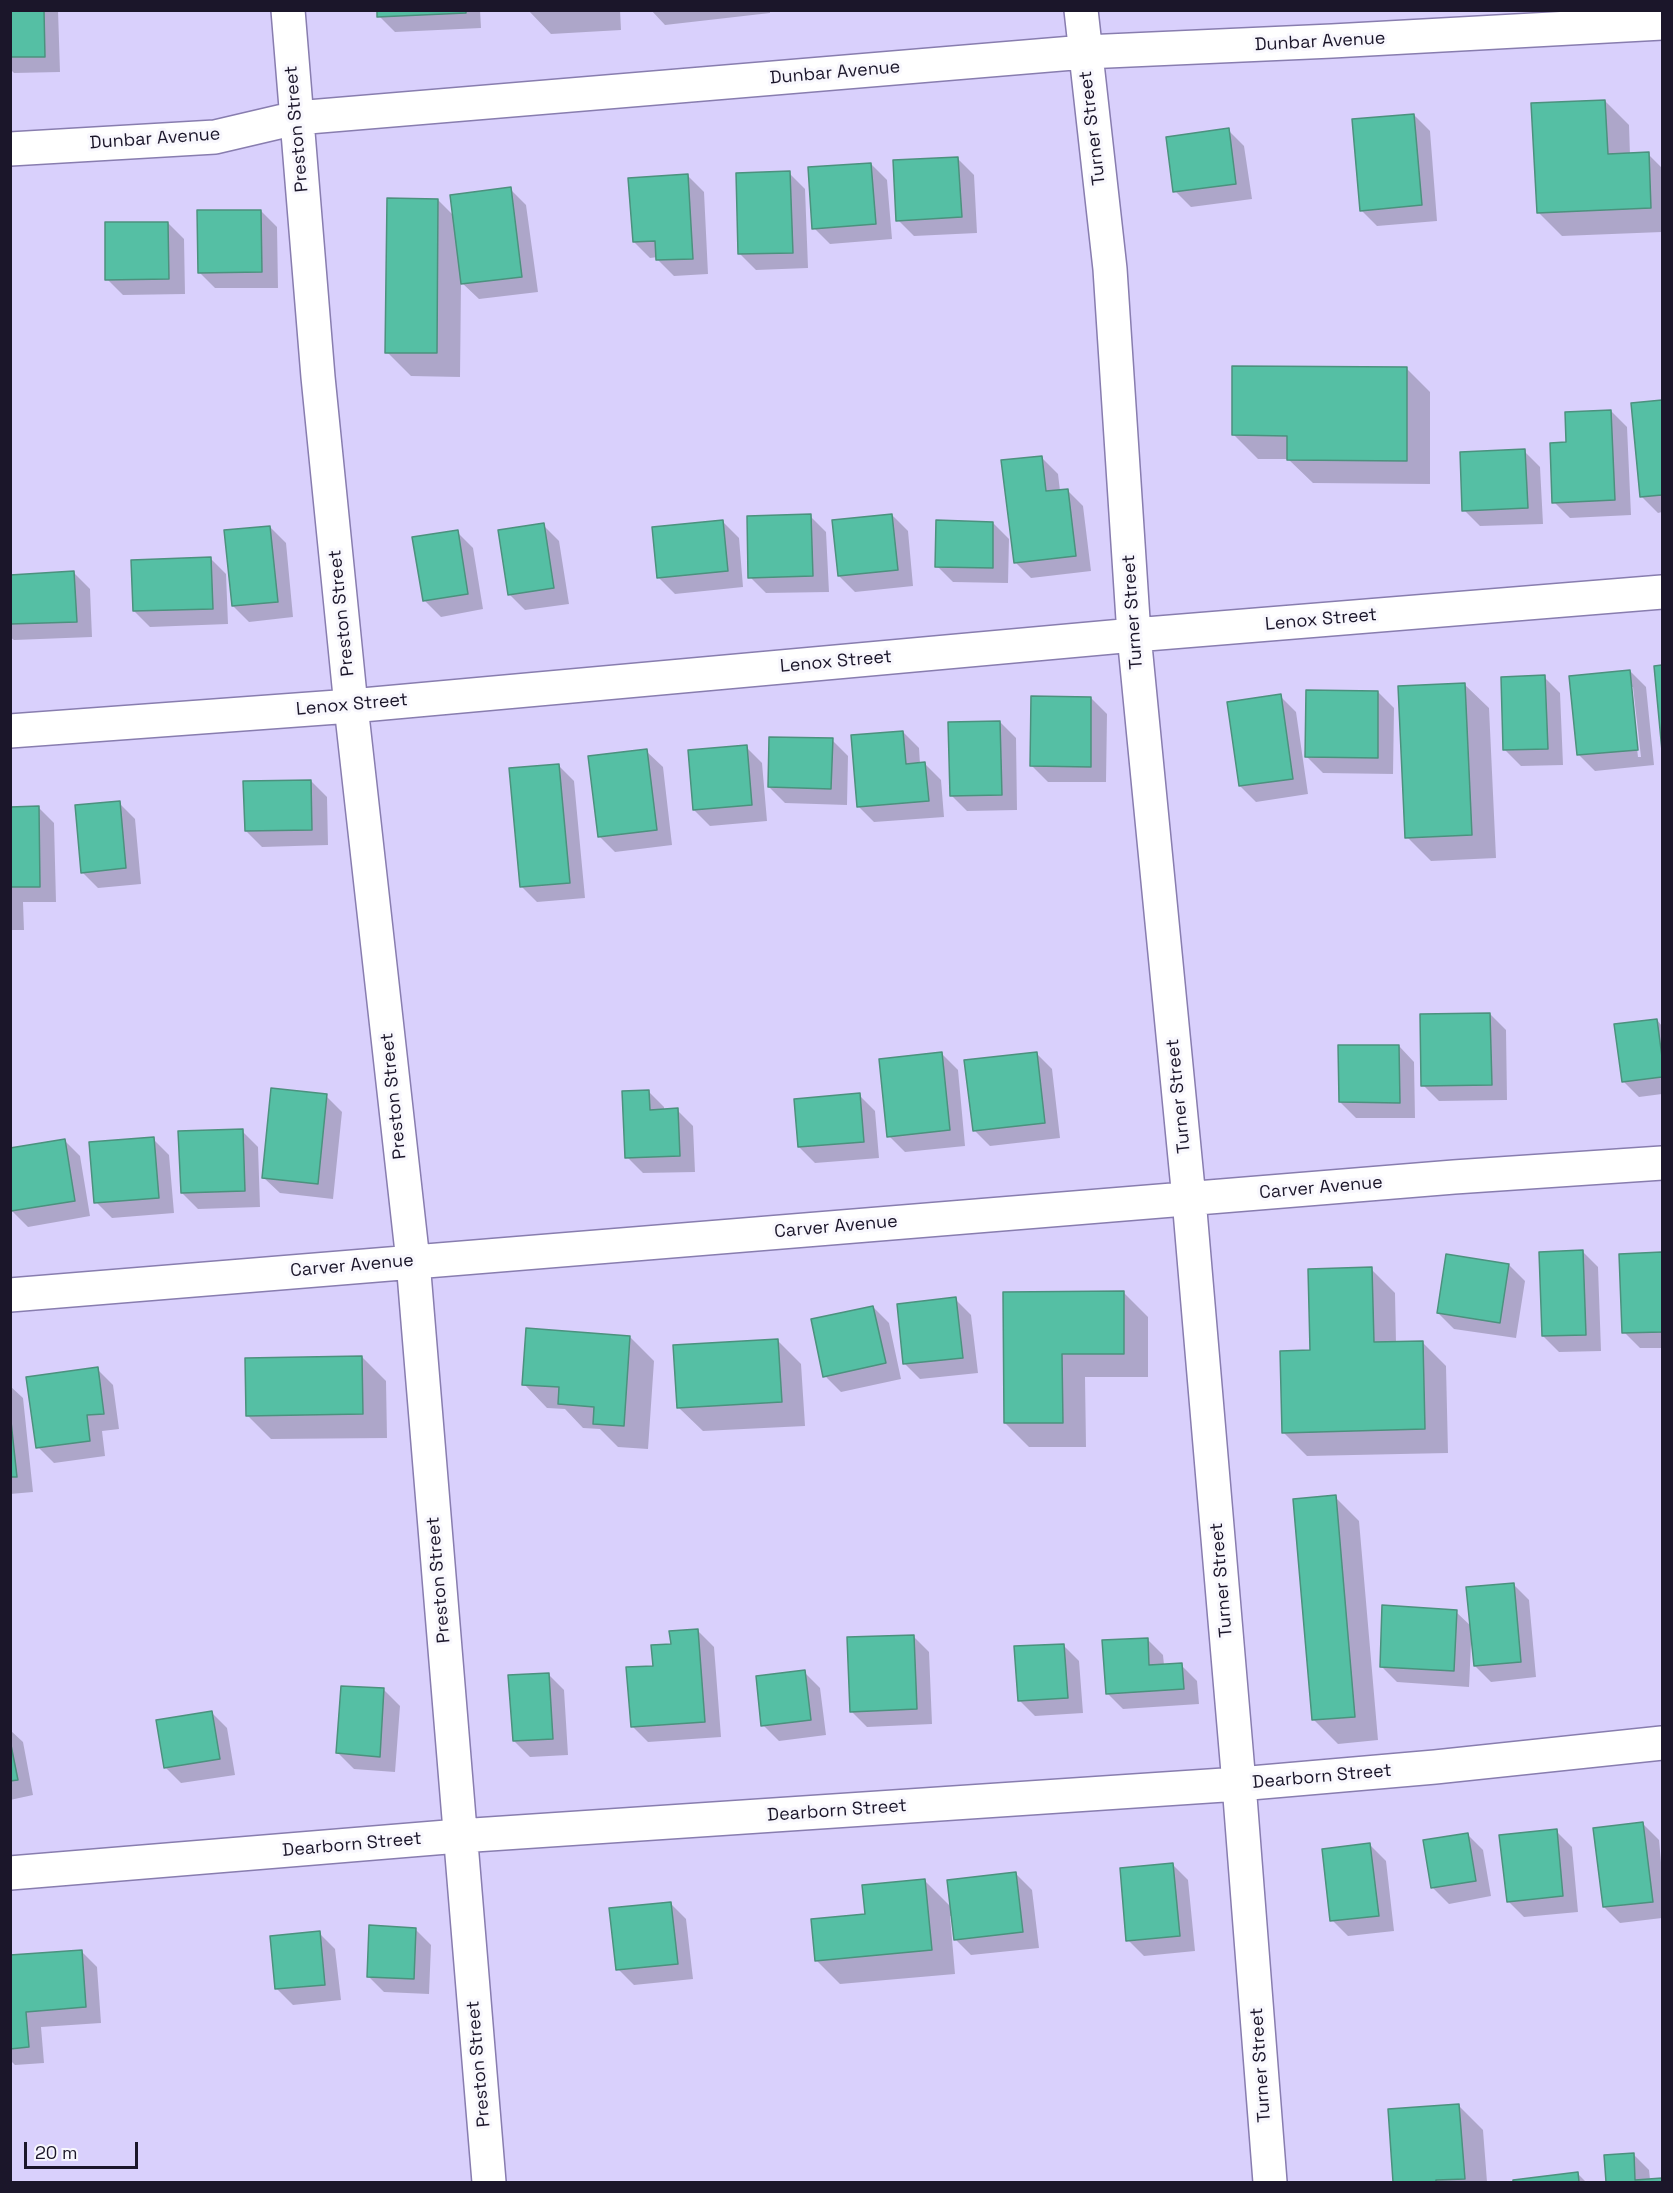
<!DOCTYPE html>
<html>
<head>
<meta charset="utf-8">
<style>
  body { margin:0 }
  #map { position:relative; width:1673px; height:2193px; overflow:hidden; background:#d9d0fc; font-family:"Space Grotesk",sans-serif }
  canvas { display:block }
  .frame { position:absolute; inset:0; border:12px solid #1b162a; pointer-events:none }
  .scale { position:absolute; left:24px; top:2142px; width:114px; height:27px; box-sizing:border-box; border:3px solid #1b162a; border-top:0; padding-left:8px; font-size:18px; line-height:21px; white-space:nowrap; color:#1b162a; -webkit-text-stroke:4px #f8f7fd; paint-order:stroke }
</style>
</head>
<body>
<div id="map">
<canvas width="1673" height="2193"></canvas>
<div class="frame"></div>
<div class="scale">20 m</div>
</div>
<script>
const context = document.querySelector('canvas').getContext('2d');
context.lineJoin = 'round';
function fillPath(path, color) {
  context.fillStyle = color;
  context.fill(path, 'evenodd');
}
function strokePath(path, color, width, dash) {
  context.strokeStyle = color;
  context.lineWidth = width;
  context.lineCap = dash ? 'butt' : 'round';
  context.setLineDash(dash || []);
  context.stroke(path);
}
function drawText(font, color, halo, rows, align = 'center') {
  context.font = font + ' "Space Grotesk",sans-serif';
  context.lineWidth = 6;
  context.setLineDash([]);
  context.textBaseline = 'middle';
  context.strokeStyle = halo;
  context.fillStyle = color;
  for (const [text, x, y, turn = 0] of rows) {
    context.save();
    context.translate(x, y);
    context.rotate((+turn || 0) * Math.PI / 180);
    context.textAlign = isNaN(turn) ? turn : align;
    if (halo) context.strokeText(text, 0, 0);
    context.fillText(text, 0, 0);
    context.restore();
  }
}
fillPath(new Path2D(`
  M10 10H58L60 72 14 73 10 69Z
  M378 10H480L481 28 395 32 379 16Z
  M528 10H620L621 30 551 34Z
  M651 10H770V13L665 25Z
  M1605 101 1629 125 1630 155 1648 154 1662 168V232L1562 236 1538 212Z
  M1414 115 1430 131 1437 221 1377 226 1361 210Z
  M1228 130 1244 146 1252 199 1191 207 1175 191Z
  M958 159 974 175 977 233 914 236 898 220Z
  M871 164 887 180 892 239 830 244 814 228Z
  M789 173 805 189 808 268 756 270 740 254Z
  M688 176 704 192 708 274 674 276 658 260V257L650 258 634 242Z
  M510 189 526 205 538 292 479 299 461 282 460 377 411 376 387 352 438 200 454 216Z
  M261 211 277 227 278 288H215L199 272Z
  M168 223 184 239 185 294 123 295 107 279Z
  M1406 368 1430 392V484L1313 483 1288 459H1258L1234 435Z
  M1662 401V512L1658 513 1642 497 1633 404Z
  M1611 411 1627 427 1631 515 1570 518 1554 502 1568 444Z
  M1524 451 1540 467 1543 524 1480 526 1464 510Z
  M1042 458 1058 474 1060 491 1067 490 1083 506 1091 571 1031 578 1015 562Z
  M892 515 908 531 913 586 855 592 839 576Z
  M810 516 826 532 829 592 766 593 750 577Z
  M723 522 739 538 743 587 675 594 659 578Z
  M993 523 1009 539 1008 583 953 582 937 566Z
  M543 525 559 541 569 604 525 610 509 594Z
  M270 527 286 543 293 617 249 622 233 606Z
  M457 532 473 548 483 609 441 617 425 601Z
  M210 558 226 574 228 624 150 627 134 611Z
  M74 573 90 589 92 637 14 640 10 637V576Z
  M1656 667H1662V737Z
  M1630 671 1646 687 1654 765 1595 771 1579 755ZM1630 687H1633L1641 757H1638Z
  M1544 677 1560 693 1563 765 1521 766 1505 750Z
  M1465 685 1489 708 1496 858 1431 861 1407 837Z
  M1378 692 1394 708 1393 774 1323 773 1307 757Z
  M1280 696 1296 712 1308 794 1256 802 1240 786Z
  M1091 698 1107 714 1106 782H1048L1032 766Z
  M1000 722 1016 738 1017 810 967 811 951 795Z
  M903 732 919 748 920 764H925L941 780 944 817 874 822 858 806Z
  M832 740 848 756 847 805 785 803 769 787Z
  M746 747 762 763 767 821 710 826 694 810Z
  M646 751 663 767 672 845 615 852 599 836Z
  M558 765 574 781 585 898 537 902 521 886Z
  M311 781 327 797 328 845 262 847 246 831Z
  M119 803 135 819 141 884 98 888 82 872Z
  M38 807 54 823 56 902H23L24 930H10V808Z
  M1490 1014 1506 1030 1507 1100 1439 1101 1423 1085Z
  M1657 1020 1662 1026V1094L1639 1097 1623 1081Z
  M1399 1046 1414 1062 1415 1118H1356L1340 1102Z
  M1036 1053 1052 1069 1060 1138 990 1146 974 1130Z
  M942 1054 958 1070 965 1146 905 1152 889 1136Z
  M648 1091 664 1107V1110H677L693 1126 695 1172 643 1173 627 1157Z
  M859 1095 875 1111 879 1158 815 1163 799 1147Z
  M326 1096 342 1112 333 1199 280 1193 264 1178Z
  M242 1131 258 1147 260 1207 198 1209 182 1193Z
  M153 1139 169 1155 174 1213 112 1218 96 1202Z
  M64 1140 80 1156 90 1216 28 1227 12 1211 10 1150Z
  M1582 1251 1598 1267 1601 1351 1559 1352 1543 1336Z
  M1662 1254V1348H1640L1624 1332 1620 1255Z
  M1509 1265 1525 1281 1516 1338 1454 1329 1438 1313Z
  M1371 1269 1395 1293 1396 1343 1422 1342 1446 1366 1448 1453 1307 1456 1283 1432 1311 1351Z
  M1124 1293 1148 1317V1377H1085L1086 1447H1029L1005 1423 1004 1294Z
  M955 1299 971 1315 978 1373 920 1379 904 1363Z
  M873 1307 889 1323 901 1379 841 1392 825 1376Z
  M630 1337 654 1361 648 1449 618 1447 600 1429 583 1428 565 1409 547 1408 524 1384Z
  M777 1340 801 1364 805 1426 703 1431 679 1408Z
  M362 1357 386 1381 387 1438 271 1439 247 1415Z
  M97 1369 113 1385 119 1429 102 1431 105 1456 54 1463 38 1447Z
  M10 1386 23 1398 33 1492 10 1494Z
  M1335 1497 1359 1521 1378 1740 1338 1744 1314 1720Z
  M1513 1584 1529 1600 1536 1677 1491 1682 1475 1666 1473 1644H1471L1469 1687 1397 1682 1381 1666 1456 1612 1472 1627Z
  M698 1631 714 1647 721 1737 648 1742 632 1726 654 1667 672 1645Z
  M913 1636 929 1652 932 1724 867 1727 851 1711Z
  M1147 1639 1163 1655 1164 1665H1181L1197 1681 1199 1704 1123 1709 1107 1693Z
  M1063 1645 1079 1661 1083 1713 1035 1716 1019 1700Z
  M804 1672 820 1688 826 1735 779 1741 763 1725Z
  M548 1674 564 1690 568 1755 530 1757 514 1741Z
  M384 1690 400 1706 395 1772 354 1769 338 1753Z
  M211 1712 227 1728 235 1775 181 1783 165 1767Z
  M10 1730 23 1742 33 1795 10 1800Z
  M1643 1824 1659 1840 1662 1873V1918L1620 1923 1604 1907Z
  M1556 1831 1572 1847 1578 1912 1524 1917 1508 1901Z
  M1467 1834 1483 1850 1491 1896 1449 1904 1433 1888Z
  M1370 1845 1386 1861 1394 1931 1348 1936 1332 1920Z
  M1172 1864 1188 1880 1195 1951 1144 1956 1128 1940Z
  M1016 1874 1032 1890 1039 1948 971 1955 955 1939 953 1916H950L955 1974 840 1984 816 1960 867 1915 925 1881 952 1908Z
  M670 1903 686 1919 693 1979 634 1985 618 1969Z
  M415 1929 431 1945 429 1994 384 1992 368 1976Z
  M319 1933 335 1949 341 2000 293 2005 277 1989Z
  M81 1951 97 1967 101 2023 41 2027 44 2063 15 2065 10 2060V1957Z
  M1459 2106 1483 2130 1487 2182H1394L1390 2110Z
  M1633 2154 1649 2170 1650 2180 1662 2179V2182H1607L1606 2156Z
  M1578 2174 1586 2182H1515Z`), '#0003');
const building = new Path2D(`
  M10 10H44L45 57H10Z
  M377 10H466V13L377 17Z
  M1605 100 1608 154 1649 152 1651 208 1537 213 1531 103Z
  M1414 114 1422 205 1360 211 1352 119Z
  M1229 128 1236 184 1173 192 1166 137Z
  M958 157 962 217 896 221 893 160Z
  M871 163 876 224 812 229 808 167Z
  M790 171 793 253 738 254 736 173Z
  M688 174 693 259 656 260 655 241 633 242 628 178Z
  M511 187 522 277 461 284 450 195Z
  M387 198 438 199 437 353H385Z
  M197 210H261L262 272 198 273Z
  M105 222H168L169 279 105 280Z
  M1232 366 1407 367V461L1287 460V436L1232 435Z
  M1662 400V495L1640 497 1631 403Z
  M1611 410 1615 500 1552 503 1550 443 1566 442 1565 412Z
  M1525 449 1528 508 1462 511 1460 452Z
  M1042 456 1046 491 1068 489 1076 556 1014 563 1001 460Z
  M811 514 813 576 748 578 747 516Z
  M892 514 898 570 838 576 832 520Z
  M723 520 728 571 657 578 652 527Z
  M936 520 993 522V568L935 567Z
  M544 523 554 588 508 595 498 530Z
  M270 526 278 602 232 606 224 530Z
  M458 530 468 594 423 601 412 537Z
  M211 557 213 609 133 611 131 560Z
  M74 571 77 622 10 624V575Z
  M1662 665V751L1654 666Z
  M1630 670 1638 750 1577 755 1569 676Z
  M1545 675 1548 749 1503 750 1501 677Z
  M1465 683 1472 835 1405 838 1398 686Z
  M1306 690 1378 691V758L1305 757Z
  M1281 694 1293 779 1239 786 1227 702Z
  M1031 696 1091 697V767L1030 766Z
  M1000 721 1002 795 950 796 948 722Z
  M903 731 906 764 925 762 929 801 857 807 851 735Z
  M769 737 833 738 831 789 768 787Z
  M747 745 752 805 693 810 688 750Z
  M647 749 657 830 598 837 588 756Z
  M559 764 570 883 520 887 509 768Z
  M311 780 312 830 245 831 243 781Z
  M120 801 126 868 81 873 75 805Z
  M39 806 40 887H10V807Z
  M1490 1013 1492 1085 1421 1086 1420 1014Z
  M1657 1019 1662 1057V1077L1622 1082 1614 1024Z
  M1338 1045H1399L1400 1103 1339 1102Z
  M942 1052 950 1130 887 1137 879 1059Z
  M1037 1052 1045 1123 973 1131 964 1060Z
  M271 1088 327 1094 318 1184 262 1178Z
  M649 1090 650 1110 678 1108 680 1156 625 1158 622 1091Z
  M860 1093 864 1142 798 1147 794 1099Z
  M243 1129 245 1191 181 1193 178 1131Z
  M154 1137 159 1198 94 1203 89 1142Z
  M65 1139 75 1201 11 1211 10 1148Z
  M1583 1250 1586 1335 1542 1336 1539 1252Z
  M1662 1252V1332L1622 1333 1619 1254Z
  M1446 1254 1509 1264 1500 1323 1437 1313Z
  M1372 1267 1374 1342 1423 1341 1425 1429 1282 1433 1280 1351 1310 1350 1308 1269Z
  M1124 1291V1354H1062L1063 1423H1004L1003 1292Z
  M956 1297 963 1358 903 1364 897 1304Z
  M873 1306 886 1363 823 1377 811 1319Z
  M526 1328 630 1336 624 1426 593 1424 594 1407 558 1404 559 1387 522 1385Z
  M778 1339 782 1402 677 1408 673 1345Z
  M362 1356 363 1414 246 1416 245 1358Z
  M98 1367 104 1414 87 1415 90 1441 36 1448 26 1377Z
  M10 1412 17 1477H10Z
  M1336 1495 1355 1717 1312 1720 1293 1499Z
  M1514 1583 1521 1662 1474 1666 1466 1587Z
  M1382 1605 1457 1610 1454 1671 1380 1667Z
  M698 1629 705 1722 631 1727 626 1667 653 1666 651 1645 671 1644 669 1631Z
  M914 1635 917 1709 850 1712 847 1637Z
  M1148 1638 1149 1665 1182 1663 1184 1689 1106 1694 1102 1640Z
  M1064 1644 1068 1698 1018 1701 1014 1646Z
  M805 1670 811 1720 761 1726 756 1676Z
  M549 1673 553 1739 513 1741 508 1675Z
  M341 1686 384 1688 380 1757 336 1753Z
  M212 1711 220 1759 164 1768 156 1720Z
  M10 1740 18 1780 10 1781Z
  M1643 1822 1653 1902 1603 1907 1593 1828Z
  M1557 1829 1563 1896 1507 1902 1499 1835Z
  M1468 1833 1476 1881 1431 1888 1423 1840Z
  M1370 1843 1379 1916 1330 1921 1322 1849Z
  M1173 1863 1180 1936 1126 1941 1120 1868Z
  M1016 1872 1023 1932 954 1940 947 1880Z
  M925 1879 932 1950 815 1961 811 1919 865 1914 862 1885Z
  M671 1902 678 1964 616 1970 609 1908Z
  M369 1925 416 1928 414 1979 367 1977Z
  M320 1931 325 1985 275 1989 270 1936Z
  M82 1950 86 2007 26 2012 29 2047 10 2049V1955Z
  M1459 2104 1465 2179 1436 2180V2182H1393L1388 2109Z
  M1634 2153 1635 2180 1662 2178V2182H1606L1604 2155Z
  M1578 2172 1579 2182H1513V2180Z`);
fillPath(building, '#55bfa4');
strokePath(building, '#4c917e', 1.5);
const minor = new Path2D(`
  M288 10 318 377 351 706 413 1261 489 2182
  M1081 10 1110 269 1134 635 1189 1199 1239 1784 1270 2182
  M10 149 215 137 296 118 1085 52 1332 41 1662 23
  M10 731 351 706 1134 635 1662 592
  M10 1295 1454 1177 1662 1163
  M10 1873 459 1836 1239 1784 1435 1767 1662 1743`);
strokePath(minor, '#887daf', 36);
strokePath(minor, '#fff', 33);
drawText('18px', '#1b162a', '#f8f7fd', [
  ["Dunbar Avenue",1320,42,-3],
  ["Dunbar Avenue",835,73,-5],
  ["Turner Street",1093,128,-97],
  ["Preston Street",297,129,-95],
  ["Dunbar Avenue",155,139,-4],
  ["Turner Street",1133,612,-94],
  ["Preston Street",342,613,-96],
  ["Lenox Street",1321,620,-5],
  ["Lenox Street",836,662,-5],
  ["Lenox Street",352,705,-5],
  ["Preston Street",394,1096,-96],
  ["Turner Street",1179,1096,-96],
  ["Carver Avenue",1321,1188,-5],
  ["Carver Avenue",836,1227,-5],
  ["Carver Avenue",352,1266,-5],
  ["Preston Street",439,1580,-95],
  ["Turner Street",1222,1580,-95],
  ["Dearborn Street",1322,1777,-5],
  ["Dearborn Street",837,1811,-4],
  ["Dearborn Street",352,1845,-5],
  ["Preston Street",479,2064,-95],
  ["Turner Street",1261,2065,-94]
]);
</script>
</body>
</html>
